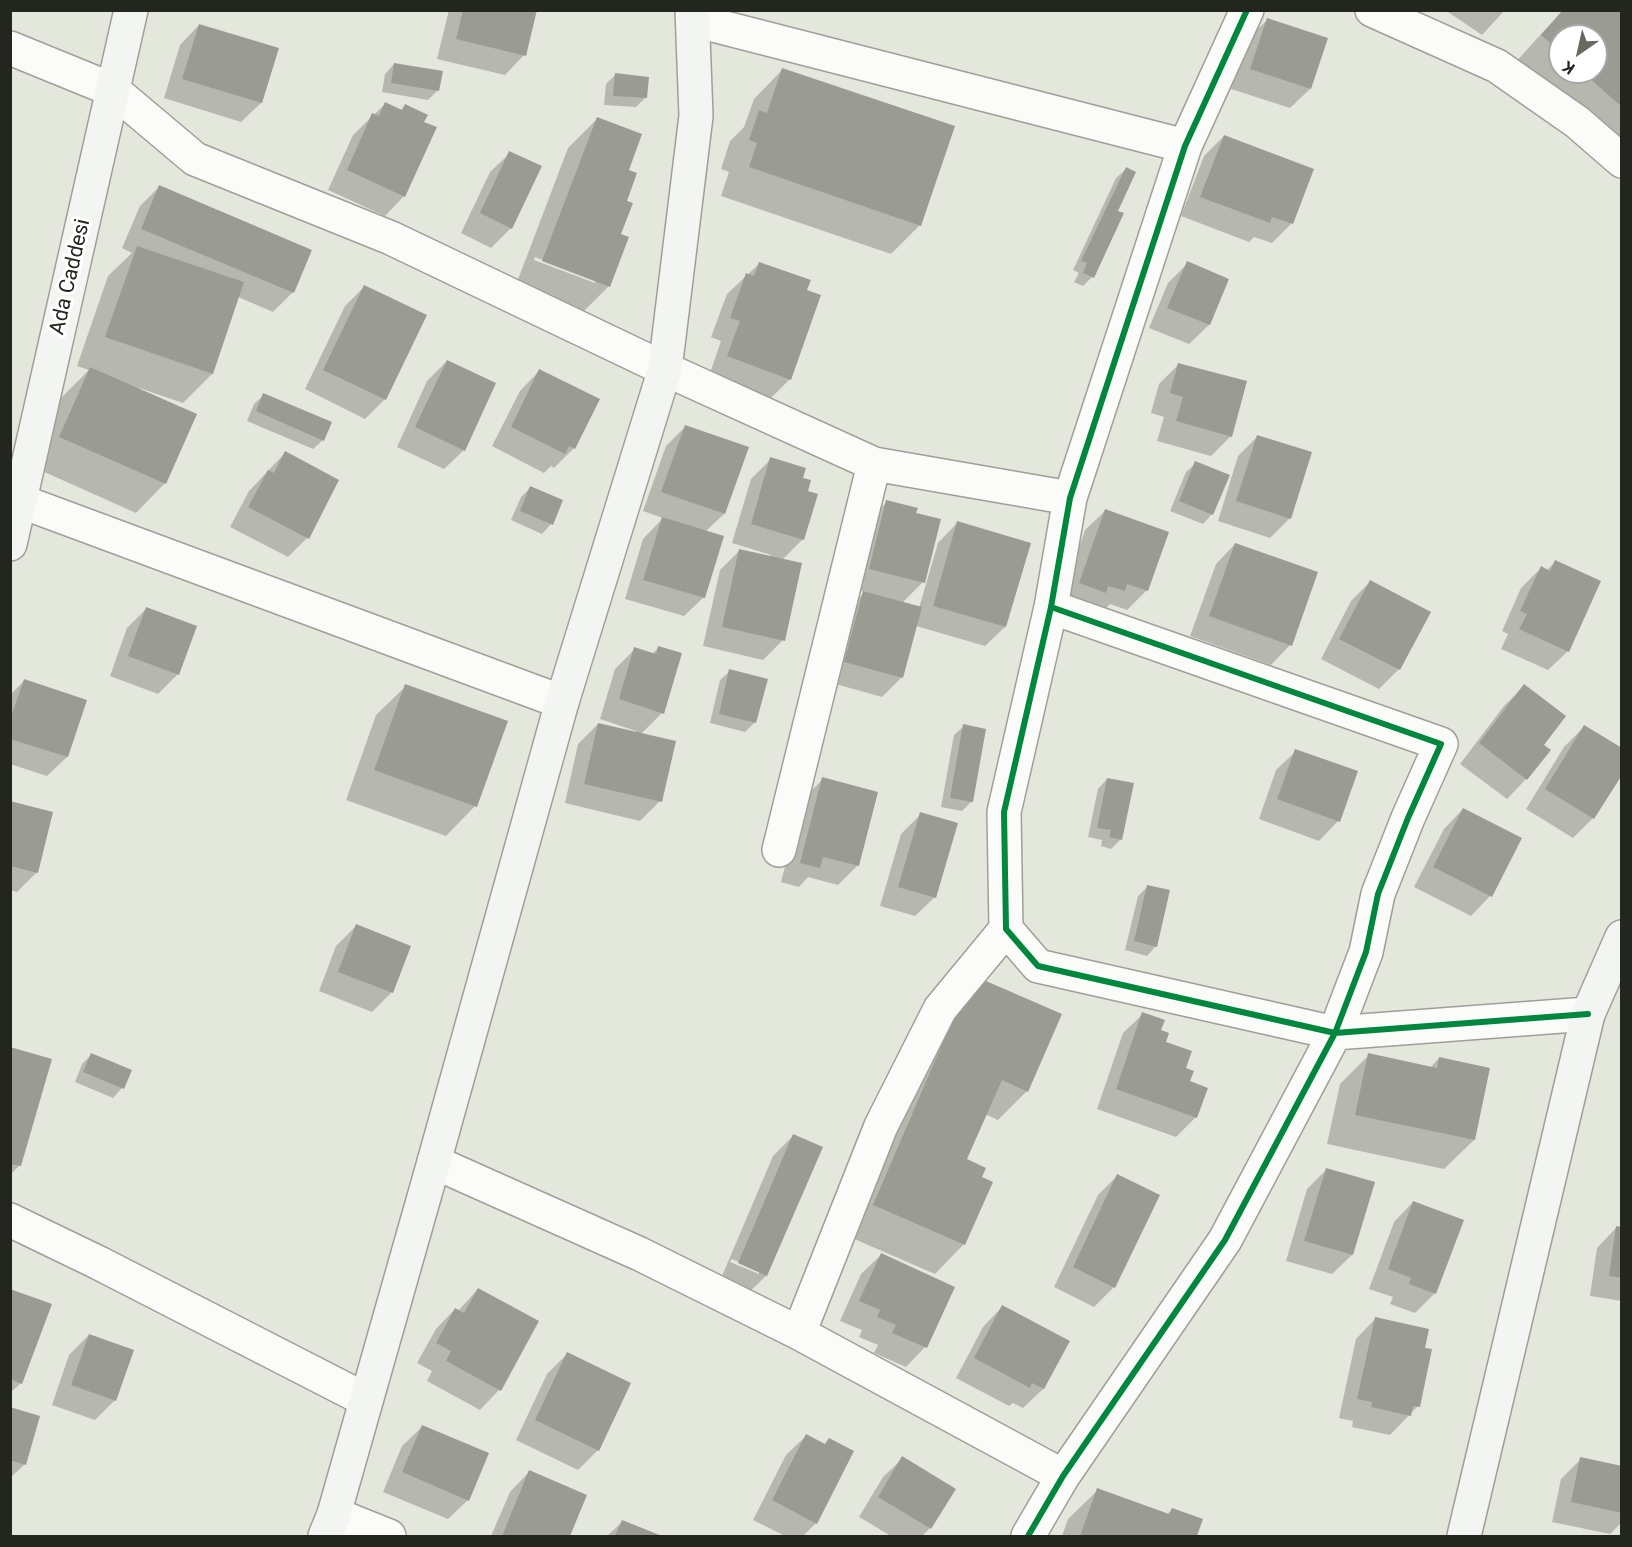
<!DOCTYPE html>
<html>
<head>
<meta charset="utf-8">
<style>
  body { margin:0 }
  #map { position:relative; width:1632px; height:1547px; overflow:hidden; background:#e4e7dc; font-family:Roboto,sans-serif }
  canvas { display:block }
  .frame { position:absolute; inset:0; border:12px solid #23261e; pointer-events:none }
  .north { position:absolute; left:1548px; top:24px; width:60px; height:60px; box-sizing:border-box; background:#fff; border:2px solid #a7a8a5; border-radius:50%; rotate:214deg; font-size:16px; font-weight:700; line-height:24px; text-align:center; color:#23261e }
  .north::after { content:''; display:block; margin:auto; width:21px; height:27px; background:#676a60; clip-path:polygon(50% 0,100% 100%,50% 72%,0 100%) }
</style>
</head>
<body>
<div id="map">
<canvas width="1632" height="1547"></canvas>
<div class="frame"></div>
<div class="north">K</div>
</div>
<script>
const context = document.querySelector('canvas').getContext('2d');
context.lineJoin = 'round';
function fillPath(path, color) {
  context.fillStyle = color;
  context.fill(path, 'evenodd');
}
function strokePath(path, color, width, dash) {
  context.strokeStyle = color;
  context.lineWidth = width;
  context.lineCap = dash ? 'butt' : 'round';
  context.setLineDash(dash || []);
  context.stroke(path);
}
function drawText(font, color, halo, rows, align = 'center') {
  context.font = font + ' Roboto,sans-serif';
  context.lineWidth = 6;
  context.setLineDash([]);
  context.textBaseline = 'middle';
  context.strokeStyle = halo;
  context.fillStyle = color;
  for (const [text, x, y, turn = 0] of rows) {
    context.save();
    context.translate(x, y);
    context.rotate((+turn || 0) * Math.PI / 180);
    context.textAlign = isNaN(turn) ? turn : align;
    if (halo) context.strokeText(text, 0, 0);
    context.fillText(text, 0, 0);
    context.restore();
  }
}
fillPath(new Path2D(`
  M449 10H535L524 55 505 75 437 59Z
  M1445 10H1505L1482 35Z
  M1563 10H1622V153L1513 65ZM1560 36H1596V72H1560Z
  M1267 20 1310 89 1290 108 1231 89 1248 39Z
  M199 25 277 49 261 103 241 122 164 98 180 45Z
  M394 64 438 90 428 100 382 92 385 74Z
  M783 69 920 225 891 254 721 196 729 172 721 169 730 141 744 127 754 99Z
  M615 75 645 98 636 107 604 105 606 84Z
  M385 104 400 111 405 106 404 196 385 216 328 190 353 135Z
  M597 119 627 170 619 235 609 286 579 316 514 290 568 148ZM535 257 595 280V283L534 260Z
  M1224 136 1312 170 1291 224 1272 243 1254 237 1249 242 1181 216 1204 156Z
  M510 153 511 228 491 248 461 233 490 172Z
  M1126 169 1116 212 1092 277 1083 286 1074 282 1079 273 1073 270 1116 178Z
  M159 187 293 292 273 312 238 297 212 374 183 403 139 388 165 483 136 513 31 466 61 398 89 370 77 366 108 276 132 253 122 248 140 206Z
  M760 263 805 290 790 379 770 399 709 376 721 341 711 337 727 294Z
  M1188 263 1227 280 1209 325 1189 344 1149 328 1168 283Z
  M365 286 385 399 365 419 305 389 345 306Z
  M447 361 464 450 444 469 397 447 427 381Z
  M1179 364 1231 436 1211 456 1157 441 1164 417 1151 413 1159 384Z
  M539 371 598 400 574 448 554 468 551 466 544 473 492 446 520 391Z
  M264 395 323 440 313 449 247 421 254 404Z
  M686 426 724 514 705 532 704 597 684 616 625 599 643 539 663 518 643 511 666 446Z
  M1258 436 1290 518 1270 538 1218 521 1238 456Z
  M285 453 307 538 288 557 230 527 249 491Z
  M771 459 801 479 806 492 803 539 782 560 783 640 763 660 703 646 720 570 739 551 770 557 771 555 732 543 751 479Z
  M1196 463 1212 514 1203 524 1170 511 1186 472Z
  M531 487 561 501 551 524 542 534 511 520 521 497Z
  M887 502 914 514 923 582 902 603 919 608 938 543 957 523 1005 627 985 646 916 626 902 677 882 697 825 681 844 613 865 592 850 588 867 521Z
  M1105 511 1147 590 1127 610 1110 604 1104 610 1061 602 1085 530Z
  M1235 544 1290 645 1271 665 1190 636 1216 564Z
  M1555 562 1568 651 1548 670 1501 649 1508 634 1502 631 1521 588 1541 568 1546 571Z
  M1371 581 1399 669 1379 689 1321 659 1351 601Z
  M147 608 178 674 158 694 110 676 127 628Z
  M658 648 662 713 641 734 660 801 640 821 565 803 578 744 598 724 636 733V731L600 719 615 669 635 649 652 654Z
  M730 671 755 722 745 732 710 723 720 680Z
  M25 680 67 757 47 776 10 764V695Z
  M406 686 506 722 475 806 446 836 346 800 376 715Z
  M1524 686 1542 745 1549 750 1526 779 1507 799 1460 764 1504 706Z
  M964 726 972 801 962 811 941 807 954 735Z
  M1584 727 1593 818 1573 838 1526 809 1564 747Z
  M1296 751 1338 821 1319 841 1259 819 1276 770Z
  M823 779 858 865 838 885 808 877 799 887 781 882 803 799Z
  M1107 779 1121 839 1111 849 1101 846 1102 840 1088 837 1098 789Z
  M10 802 37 872 17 892 10 890Z
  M1463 809 1520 839 1490 896 1471 916 1414 887 1444 829Z
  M921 814 935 897 915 916 880 906 901 834Z
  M1148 886 1156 946 1147 956 1125 950 1138 896Z
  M356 926 392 992 372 1012 319 991 336 946Z
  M979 980 1027 1091 998 1120 985 1114 965 1160 964 1244 935 1274 845 1235 934 1029Z
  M1143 1014 1159 1031 1164 1043 1184 1069 1196 1117 1176 1137 1097 1109 1123 1033Z
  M10 1048 50 1060 19 1166 10 1175Z
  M91 1055 130 1071 122 1088 113 1098 75 1082 82 1064Z
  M1369 1055 1430 1068 1439 1058 1489 1069 1474 1140 1444 1169 1327 1144 1340 1084Z
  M793 1136 821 1148 766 1276 746 1295 719 1283 773 1156ZM732 1259 759 1271V1274L730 1262Z
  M1326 1170 1352 1255 1332 1274 1286 1261 1307 1189Z
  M1117 1176 1114 1287 1094 1307 1054 1287 1098 1195Z
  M1413 1202 1435 1293 1415 1313 1390 1304 1393 1297 1369 1289 1394 1222Z
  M1616 1228 1622 1229V1301L1590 1296 1597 1248Z
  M881 1255 953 1287 925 1347 906 1367 874 1353 878 1345 859 1337 862 1330 840 1321 861 1274Z
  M478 1289 499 1390 480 1410 427 1381 432 1371 417 1363 436 1329 455 1309 458 1311Z
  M10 1291 21 1383 10 1393Z
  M1002 1307 1068 1342 1043 1389 1023 1408 1013 1403 1009 1406 956 1378 983 1327Z
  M1375 1319 1424 1349 1418 1406 1390 1435 1352 1427 1353 1421 1339 1418 1356 1339Z
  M89 1335 115 1400 95 1420 52 1405 69 1355Z
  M567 1354 598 1450 578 1470 516 1440 547 1374Z
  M10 1409 25 1464 10 1478Z
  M422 1427 468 1500 448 1519 383 1492 402 1446Z
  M806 1436 824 1445 829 1440 816 1523 803 1536H785L753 1520 786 1455Z
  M903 1458 954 1490 930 1528 922 1536H891L859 1517 883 1477Z
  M1581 1459 1622 1468V1522L1610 1534 1552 1522 1561 1479Z
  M529 1472 585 1496 568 1536H491L510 1492Z
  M1098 1490 1167 1515 1172 1509 1202 1520 1196 1536H1062L1068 1519Z
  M622 1522 658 1536H607Z`), '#0003');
fillPath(new Path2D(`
  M463 10H537L526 56 456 39Z
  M1563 10H1622V107L1582 72H1596V36H1560V52L1541 35Z
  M1267 18 1328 38 1311 89 1250 69Z
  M199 24 279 48 262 103 182 79Z
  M394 63 443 71 439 91 391 83Z
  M782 68 955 126 921 226 749 167 757 143 749 140 759 110 767 113Z
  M615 73 649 77 647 98 613 96Z
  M385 102 402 110 405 104 428 115 424 122 437 127 405 197 347 170 372 113 379 116Z
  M597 117 642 134 629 170 637 173 627 201 633 203 621 234 629 237 610 287 542 261Z
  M1224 135 1314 169 1293 224 1272 217 1270 223 1200 197Z
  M509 151 542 166 512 229 480 213Z
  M1126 167 1136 172 1118 211 1124 213 1094 278 1083 273 1087 263 1081 261Z
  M159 185 312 250 294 293 141 229Z
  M137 246 244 282 213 374 105 337Z
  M1187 261 1229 279 1210 325 1167 308Z
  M759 262 811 280 807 290 821 295 791 380 727 356 740 321 730 318 746 273 754 276Z
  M364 285 427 315 386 400 323 370Z
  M447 360 496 383 465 451 415 427Z
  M1178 363 1247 381 1232 437 1176 421 1183 397 1170 393Z
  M90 367 197 414 166 484 59 437Z
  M539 369 600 399 575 449 569 446 565 454 511 427Z
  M263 393 332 422 324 441 256 411Z
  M685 425 749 447 725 514 661 492Z
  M1257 435 1312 452 1291 519 1236 501Z
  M285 451 339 480 309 539 248 507 268 470 274 473Z
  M770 457 806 468 803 478 811 480 808 491 818 494 804 540 751 524Z
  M1195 461 1230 475 1213 515 1179 501Z
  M530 486 563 500 553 525 520 511Z
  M886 500 918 508 916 513 941 519 925 583 869 569Z
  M1105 509 1169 532 1148 591 1127 584 1125 591 1108 586 1106 593 1079 583Z
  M662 517 724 536 705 598 643 580Z
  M957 521 1031 543 1006 627 933 606Z
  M1235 543 1318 572 1292 646 1209 616Z
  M739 549 802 563 785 641 722 627Z
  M1555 560 1601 581 1569 652 1519 629 1527 614 1520 611 1541 566 1550 571Z
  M1370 580 1431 612 1400 670 1339 639Z
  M863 591 922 607 903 678 844 662Z
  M146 607 197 626 179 675 128 656Z
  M658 646 682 653 664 714 619 699 634 647 656 654Z
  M729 669 768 679 756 723 719 714Z
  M24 679 87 700 68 757 10 739V720Z
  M405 684 508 721 477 807 374 770Z
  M1524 684 1566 716 1544 745 1551 750 1527 780 1479 743Z
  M598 723 676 741 662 802 584 784Z
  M963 724 986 729 973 802 950 798Z
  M1584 725 1622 748V775L1594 819 1545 789Z
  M1295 749 1358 771 1340 822 1277 799Z
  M822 777 878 792 859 866 823 857 820 868 800 863Z
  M1107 778 1134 783 1122 840 1109 837 1111 830 1097 828Z
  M10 801 53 812 38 873 10 866Z
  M1463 808 1522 838 1492 897 1433 867Z
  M920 812 958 823 936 898 898 887Z
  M1147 885 1170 890 1157 947 1134 941Z
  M356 924 411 946 393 993 338 972Z
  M979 978 1062 1014 1028 1092 1002 1080 967 1159 986 1168 982 1177 993 1182 965 1245 873 1205 962 998 969 1001Z
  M1142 1012 1165 1020 1161 1030 1169 1033 1166 1042 1192 1051 1186 1068 1194 1071 1190 1081 1208 1088 1197 1118 1116 1089Z
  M10 1047 52 1059 21 1166 10 1164Z
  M91 1053 132 1070 124 1089 83 1072Z
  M1368 1053 1437 1068 1439 1057 1490 1068 1475 1140 1355 1115Z
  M793 1134 823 1147 767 1276 738 1263Z
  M1326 1168 1375 1182 1353 1255 1304 1241Z
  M1117 1174 1160 1195 1115 1288 1073 1267Z
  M1413 1201 1464 1220 1436 1294 1409 1284 1411 1278 1388 1269Z
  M1616 1226 1622 1227V1278L1609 1276Z
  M881 1253 955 1287 927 1348 892 1333 896 1325 877 1317 880 1310 859 1301Z
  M478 1288 539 1321 501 1391 446 1361 451 1351 436 1343 455 1308 464 1313Z
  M10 1289 52 1304 22 1384 10 1379Z
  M1002 1305 1070 1341 1044 1389 1032 1383 1030 1388 974 1358Z
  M1375 1317 1429 1329 1425 1348 1432 1349 1420 1407 1413 1406 1411 1416 1371 1407 1372 1402 1357 1399Z
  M89 1334 134 1350 116 1401 71 1385Z
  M567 1352 631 1383 599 1451 535 1420Z
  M10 1407 40 1416 26 1465 10 1460Z
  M422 1425 489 1453 469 1501 402 1472Z
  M806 1434 825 1444 829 1438 854 1451 817 1524 772 1500Z
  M902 1456 956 1489 931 1529 878 1497Z
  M1580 1457 1622 1466V1513L1571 1502Z
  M529 1470 587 1495 570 1536H502Z
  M1097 1488 1169 1514 1172 1508 1203 1519 1197 1536H1080Z
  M622 1520 662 1536H615Z`), '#9a9c93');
const street = new Path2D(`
  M1247 10 1185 146 1070 498 1051 607 1004 812 1006 929 1038 966 1335 1033 1588 1014
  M1372 10 1497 66 1577 122 1622 161
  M694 20 1185 146
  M10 48 113 90 195 159 391 238 665 369 874 464 1070 498
  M20 501 562 702
  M779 850 874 464
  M434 1162 640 1254 799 1333 1063 1476
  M10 1220 99 1263 366 1400
  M799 1333 881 1126 940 1009 1006 929
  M334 1514 389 1536
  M1028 1536 1063 1476 1225 1240 1335 1033 1366 952 1378 894 1408 818 1441 744 1051 607`);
const secondary = new Path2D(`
  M10 544 131 10
  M325 1536 334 1514 434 1162 562 702 665 369 696 116 692 10
  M1464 1536 1588 1014 1622 937`);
strokePath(street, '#9ea098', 36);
strokePath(secondary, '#9ea098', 36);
strokePath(street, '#fbfbfa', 33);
strokePath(secondary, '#f3f5f2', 33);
strokePath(new Path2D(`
  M1247 10 1185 146 1070 498 1051 607 1004 812 1006 929 1038 966 1335 1033 1588 1014
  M1028 1536 1063 1476 1225 1240 1335 1033 1366 952 1378 894 1408 818 1441 744 1051 607`), '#00873e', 6);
drawText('21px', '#23261e', '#fff', [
  ["Ada Caddesi",71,277,-77]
]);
</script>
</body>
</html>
